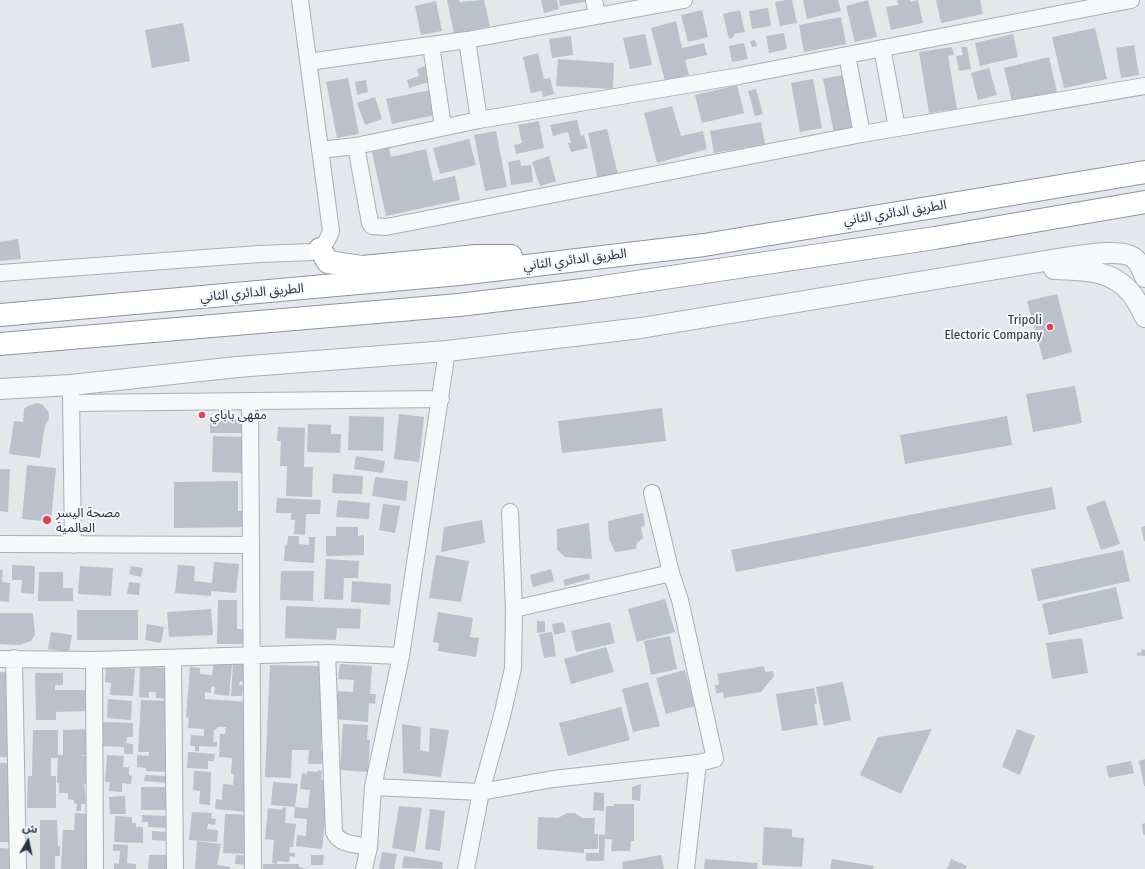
<!DOCTYPE html>
<html>
<head>
<meta charset="utf-8">
<style>
	body { margin:0 }
	#map { position:relative; width:1145px; height:869px; overflow:hidden; background:#e4e7ec; font-family:"Fira Sans Condensed","Noto Sans Arabic",sans-serif }
	canvas { display:block }
	.north { position:absolute; left:8px; top:821px; width:40px; height:40px; -webkit-text-stroke:3px #f4f6f9; paint-order:stroke; rotate:9deg; font-size:11px; font-weight:700; line-height:16px; text-align:center; color:#2b3445 }
	.north::after { content:''; display:block; margin:auto; width:14px; height:18px; background:#2b3445; clip-path:polygon(50% 0,100% 100%,50% 72%,0 100%) }
</style>
</head>
<body>
<div id="map">
<canvas width="1145" height="869"></canvas>
<div class="north">ش</div>
</div>
<script>
const ctx = document.querySelector('canvas').getContext('2d');
ctx.lineJoin = 'round';
function fill(path, color) { ctx.fillStyle = color; ctx.fill(path, 'evenodd'); }
function stroke(path, color, width, dash) { ctx.strokeStyle = color; ctx.lineWidth = width; ctx.lineCap = dash ? 'butt' : 'round'; ctx.setLineDash(dash || []); ctx.stroke(path); }
function label(font, color, halo, rows, align = 'center') {
  ctx.font = font + ' "Fira Sans Condensed","Noto Sans Arabic",sans-serif'; ctx.lineWidth = 4; ctx.setLineDash([]); ctx.textBaseline = 'middle'; ctx.strokeStyle = halo; ctx.fillStyle = color; for (const [text, x, y, turn = 0] of rows) {
    ctx.save(); ctx.translate(x, y); ctx.rotate((+turn || 0) * Math.PI / 180); ctx.textAlign = isNaN(turn) ? turn : align; if (halo) ctx.strokeText(text, 0, 0); ctx.fillText(text, 0, 0); ctx.restore();
  }
}
fill(new Path2D(`
	M447 0H459L460 2 484 0 490 26 454 34Z
	M541 0H557L559 9 544 13Z
	M559 0H591V1L560 6Z
	M786 0H792L797 23 780 26 775 2Z
	M803 0H838L841 11 807 19Z
	M868 0 877 37 855 42 846 6Z
	M897 0H910L911 2 918 0 923 23 891 30 886 7 899 5Z
	M936 0H980L983 14 941 23Z
	M436 1 442 31 421 35 415 6Z
	M768 8 771 26 752 29 749 11Z
	M702 10 708 37 688 42 681 15Z
	M740 10 745 32 734 34V37L729 39 723 14Z
	M841 17 846 44 804 52 799 25Z
	M676 21 682 48 704 43 707 55 685 60 689 75 665 81 651 28Z
	M183 23 190 61 152 68 145 30Z
	M1095 28 1107 79 1064 88 1052 37Z
	M784 33 787 49 769 53 766 36Z
	M645 34 652 65 630 69 623 38Z
	M1013 34 1018 57 980 66 975 43Z
	M571 36 573 55 552 58 549 39Z
	M755 40 757 46 752 47 750 41Z
	M744 43 748 59 732 62 729 46Z
	M1134 45 1139 75 1121 78 1116 48Z
	M952 47 954 55 948 56 957 109 929 113 919 52Z
	M961 47H967L971 69 959 71 956 56 963 55Z
	M538 53 544 79 550 78 554 94 543 97 542 91 531 93 523 57Z
	M1049 57 1057 92 1012 102 1004 68Z
	M558 59 614 63 613 89 556 86Z
	M427 66 432 81 409 88 407 80 419 76 417 69Z
	M989 68 997 95 978 100 971 73Z
	M847 74 858 128 834 133 823 79Z
	M348 78 359 134 337 138 326 82Z
	M813 79 822 128 800 132 791 83Z
	M366 80 368 92 357 95 355 82Z
	M737 85 744 113 702 123 695 95Z
	M756 89 763 114 755 116 748 91Z
	M430 90 435 115 392 124 386 99Z
	M375 97 382 119 365 125 357 103Z
	M672 106 681 136 703 131 707 149 657 163 644 113Z
	M577 120 581 136 584 135 588 148 571 152 568 143H571L568 132 553 136 550 125Z
	M539 121 544 148 516 154 514 145 522 143 518 125Z
	M761 122 765 144 714 153 710 131Z
	M607 129 618 175 598 180 588 133Z
	M496 131 507 187 485 191 474 135Z
	M469 139 476 165 440 174 433 148Z
	M389 148 391 157 426 149 433 181 455 176 460 200 386 216 372 152Z
	M549 156 556 181 540 186 532 162Z
	M520 160 521 166 531 165 533 182 511 185 508 162Z
	M18 239 21 259 0 261V242Z
	M1057 294 1072 352 1043 360 1027 301Z
	M1075 386 1082 423 1033 432 1026 394Z
	M38 403 43 405 49 413V419L45 425 40 458 9 454 14 421 23 422 24 409 28 406Z
	M662 408 666 441 562 453 558 421Z
	M399 414 424 417 419 462 394 459Z
	M349 416 384 417 383 451 348 450Z
	M1007 416 1012 445 905 464 900 435Z
	M210 418 244 419V433H210Z
	M308 424 331 425V434H341L340 453 307 452Z
	M278 427 305 428 304 467H313L312 497 286 496 287 466H280L281 441H277Z
	M213 436 243 437 242 473 212 472Z
	M356 456 385 461 383 473 354 469Z
	M27 465 56 468 51 522 22 519Z
	M0 469H10L8 512 0 511Z
	M333 474 363 476 362 494 332 493Z
	M375 477 408 481 406 501 372 496Z
	M238 481V511H245V527L174 528V482Z
	M1052 487 1056 509 736 572 731 550Z
	M277 498 321 500 320 514H306L305 535 294 534 295 520H291V513H276Z
	M338 500 370 503 369 519 336 517Z
	M1105 500 1120 544 1101 550 1086 507Z
	M383 504 400 506 395 533 379 530Z
	M643 513 645 525 641 528 643 538 637 543 636 549 615 552 609 539 608 521Z
	M482 520 485 543 441 552 444 527Z
	M589 523 592 559 565 557 557 549V529Z
	M1145 526V541H1144L1141 527Z
	M336 527H358V536L364 535V555L326 556V536H336Z
	M288 536H299V544L309 545V537H315L314 563 284 561 285 545 287 546Z
	M1123 550 1130 581 1038 601 1031 569Z
	M436 555 469 561 461 602 429 598Z
	M326 559 359 561 358 578H344L343 600 324 599Z
	M214 562 239 564 236 593 211 591V596L175 593 178 565 195 566 194 581 212 583Z
	M12 565 35 566 34 594 21 593 22 580H12Z
	M80 566 113 568 111 596 78 594Z
	M131 566 143 568 141 577 129 574Z
	M551 569 554 581 533 587 530 575Z
	M0 570H3L2 582 10 583 9 602 0 601Z
	M281 571H314L313 601 280 600Z
	M39 572H63V588H73V601H38Z
	M589 573 590 579 565 586 563 580Z
	M352 581 391 584 390 605 351 602Z
	M129 582 140 583 139 595 127 594Z
	M1116 587 1123 619 1049 635 1042 604Z
	M665 599 675 632 637 642 628 609Z
	M218 600H237V629H243V644H217Z
	M286 606 361 609 360 629 337 628 336 640 285 638Z
	M211 609 213 635 169 637 167 612Z
	M77 610H138V640H77Z
	M438 612 473 618 470 637 479 638 476 657 438 651 439 643 433 642Z
	M0 613H33L35 635 31 641 19 645 0 644Z
	M537 621H545V632L537 633Z
	M563 622 566 632 554 635 552 624Z
	M610 622 615 643 576 652 571 631Z
	M147 624 164 627 161 643 145 640Z
	M51 632 72 635 69 652 48 649Z
	M552 632 556 656 544 658 539 634Z
	M670 636 677 669 651 675 644 641Z
	M1082 638 1088 673 1052 679 1046 643Z
	M606 647 614 672 571 684 564 659Z
	M1142 649 1145 650V656L1137 655V652L1141 653Z
	M214 662 232 665 229 696 214 694 215 687 211 686V693L205 692V699L249 702 247 812 215 809 216 799 222 800 223 784 233 785 234 774H231L232 758 219 757 220 734H225L226 727H217L216 730H214L213 742H217V747L199 746V751H195V746H190L191 735 204 736V729L188 728 189 718 186 717 190 667 200 668V674L212 675Z
	M233 663 244 664 243 682 240 681 239 685H243L242 696H231Z
	M340 664 372 666 370 694H376L375 704 369 703 368 722 335 719 338 691 353 692 354 680 338 679Z
	M270 665 323 666 321 751H323L322 764H308L309 750H292L291 778 265 777Z
	M140 666 167 668 169 699 156 698V692H149V698L139 697Z
	M764 666 765 672 773 671 774 676 761 692 724 698 723 692 716 694 715 685H719L717 674Z
	M106 667 135 669 133 696 110 695 111 683 105 682Z
	M685 670 695 706 666 714 656 678Z
	M0 672 13 673 14 757H0Z
	M35 673H63V685H55V690H85L86 711 56 712V720H36Z
	M648 682 660 726 633 732 622 689Z
	M843 682 851 720 824 726 816 687Z
	M814 688 817 704H814L818 725 782 731 776 694Z
	M108 699 132 701 131 720 107 718Z
	M141 700 169 701 165 772 146 771V768L137 767V755L149 756V752H138Z
	M621 707 630 740 568 756 559 723Z
	M103 722 133 723V737H127L126 743 133 744V754H124V747L102 746Z
	M343 724 368 725 367 740H370L368 772 340 770Z
	M402 724 421 727 420 750 429 752 430 728 449 730 441 777 403 773Z
	M93 729V755H78L90 756 89 784H84L86 804H81V811H76L77 804 74 803V800L68 799V793H59V783H57L58 755H63V730Z
	M932 729 901 794 860 775 878 737Z
	M1017 729 1035 736 1020 775 1002 767Z
	M33 730H58V758H51V776H56V808H27L28 776H32Z
	M188 752 215 754 214 761H208V769L187 768Z
	M107 755 124 756 123 767H129V775L132 776 131 784 122 783V792L109 791 110 782H105Z
	M1145 759V786H1144L1139 761Z
	M1131 761 1134 773 1109 778 1106 766Z
	M0 763H15L16 842H0Z
	M318 770 322 771 321 780 329 781 322 849 296 846 297 835 306 836 307 819 294 818 295 807 308 808 310 790 300 789 302 773 307 774V771L318 772Z
	M194 771 211 772 210 805 199 804 200 791 193 790Z
	M145 775 168 776V783L144 781Z
	M273 782 298 784 295 807 271 805Z
	M641 784 640 801 632 800V787Z
	M141 787H170V810H141Z
	M594 792 604 793V811L593 810Z
	M125 796 126 814H110L109 797Z
	M614 804H634V841H631L630 851H611L612 839H605L606 806H614Z
	M399 806 422 808 415 852 392 848Z
	M283 807 286 808 285 823 296 824 293 847H290L289 853H295V857L290 856 289 862 277 861V864L272 863 274 840 265 839 268 808 282 810Z
	M430 809 445 811 440 851 425 849Z
	M192 812 212 813 211 818 216 819 215 825 208 824 207 829 218 830 217 842 189 840Z
	M75 813 90 814 92 869H61L63 830H74Z
	M567 813H575L582 818H595L594 834H598V849H584V853L537 849 538 817 558 818Z
	M225 814 251 815 250 854 223 853Z
	M142 815 167 816 166 828 148 827V822H142Z
	M115 816 132 817V823H136V827H143V843L114 842Z
	M40 820H57L58 846H60V856H55V869H40Z
	M1145 823V835H1143L1142 824Z
	M764 827 792 829V837L804 838 802 867 762 865Z
	M152 831 168 832 167 841 152 840Z
	M599 834 605 835 604 861H586V853H599Z
	M197 841 221 844 217 865 230 867V869H195Z
	M113 844 128 845 127 863 136 864V869H114V863L119 864 120 851H113Z
	M0 848 15 849 14 869H0Z
	M382 852 397 854 394 869H379Z
	M149 855H171V869H148Z
	M236 855 249 856V865L235 864Z
	M311 855H324L323 865H311Z
	M661 855 664 869H623L622 862Z
	M404 856 443 862 442 869 402 868Z
	M705 859 758 863 757 869H704Z
	M832 859 874 866 873 869H830Z
	M951 859 967 866 965 869H947Z
	M263 864H299V867L306 869H263Z`), '#bbc0ca');
const minor = new Path2D(`
	M594 0 597 16
	M467 40 479 120
	M431 45 443 127
	M882 48 897 128
	M847 55 862 134
	M308 62 467 40 684 0
	M356 146 370 223 372 226 386 227 862 134 1145 86
	M320 150 356 146 479 120 739 76 1131 0
	M0 273 259 254 312 252C323 248 327 242 331 231L300 0
	M71 394 73 545
	M250 401 253 869
	M71 403 441 399
	M652 493 671 573 680 600 715 759 698 763
	M0 544 251 545
	M514 609 671 573
	M327 653 334 832C339 845 356 844 369 847
	M14 658 18 869
	M173 658 175 869
	M0 659 94 660 327 653 401 656
	M94 660 95 869
	M373 787 481 792 553 779 698 763 686 869
	M364 869 369 847 373 787 401 656 447 351
	M466 869 481 792 502 716 513 668 514 609 510 512`);
const tertiary = new Path2D(`
	M1054 269C1083 270 1111 269 1131 293 1137 300 1141 309 1145 317
	M0 389 71 385 237 367 447 351 641 328 1057 259C1074 257 1121 247 1134 258 1140 263 1143 271 1145 277`);
const motorway = new Path2D(`
	M320 249 328 262 362 267 477 256H511
	M0 315 459 274 704 245 1145 172
	M0 344 459 305 583 290 935 238 1145 202`);
stroke(minor, '#a9aeb7', 18);
stroke(tertiary, '#a9aeb7', 22);
stroke(motorway, '#8b94a3', 24);
stroke(minor, '#f7f8fa', 16);
stroke(tertiary, '#f7f8fa', 20);
stroke(motorway, '#fff', 22);
for (const [x, y, r, color] of [
	[1050,327,4,"#d1495b"],
	[202,415,4,"#d1495b"],
	[47,520,5,"#d1495b"]
]) { const dot = new Path2D(); dot.arc(x, y, r, 0, 2 * Math.PI); ctx.fillStyle = color; ctx.fill(dot); stroke(dot, '#f4f6f9', 1.5); }
label('13px', '#2b3445', '#f4f6f9', [
	["الطريق الدائري الثاني",895,213,-9],
	["الطريق الدائري الثاني",575,260,-7],
	["الطريق الدائري الثاني",252,293,-5]
]);
label('13px', '#2b3445', '#f4f6f9', [
	["Tripoli",1042,320,"right"],
	["Electoric Company",1042,335,"right"],
	["مقهى باباي",210,415],
	["مصحة اليسر",56,513],
	["العالمية",56,528]
], 'left');
</script>
</body>
</html>
